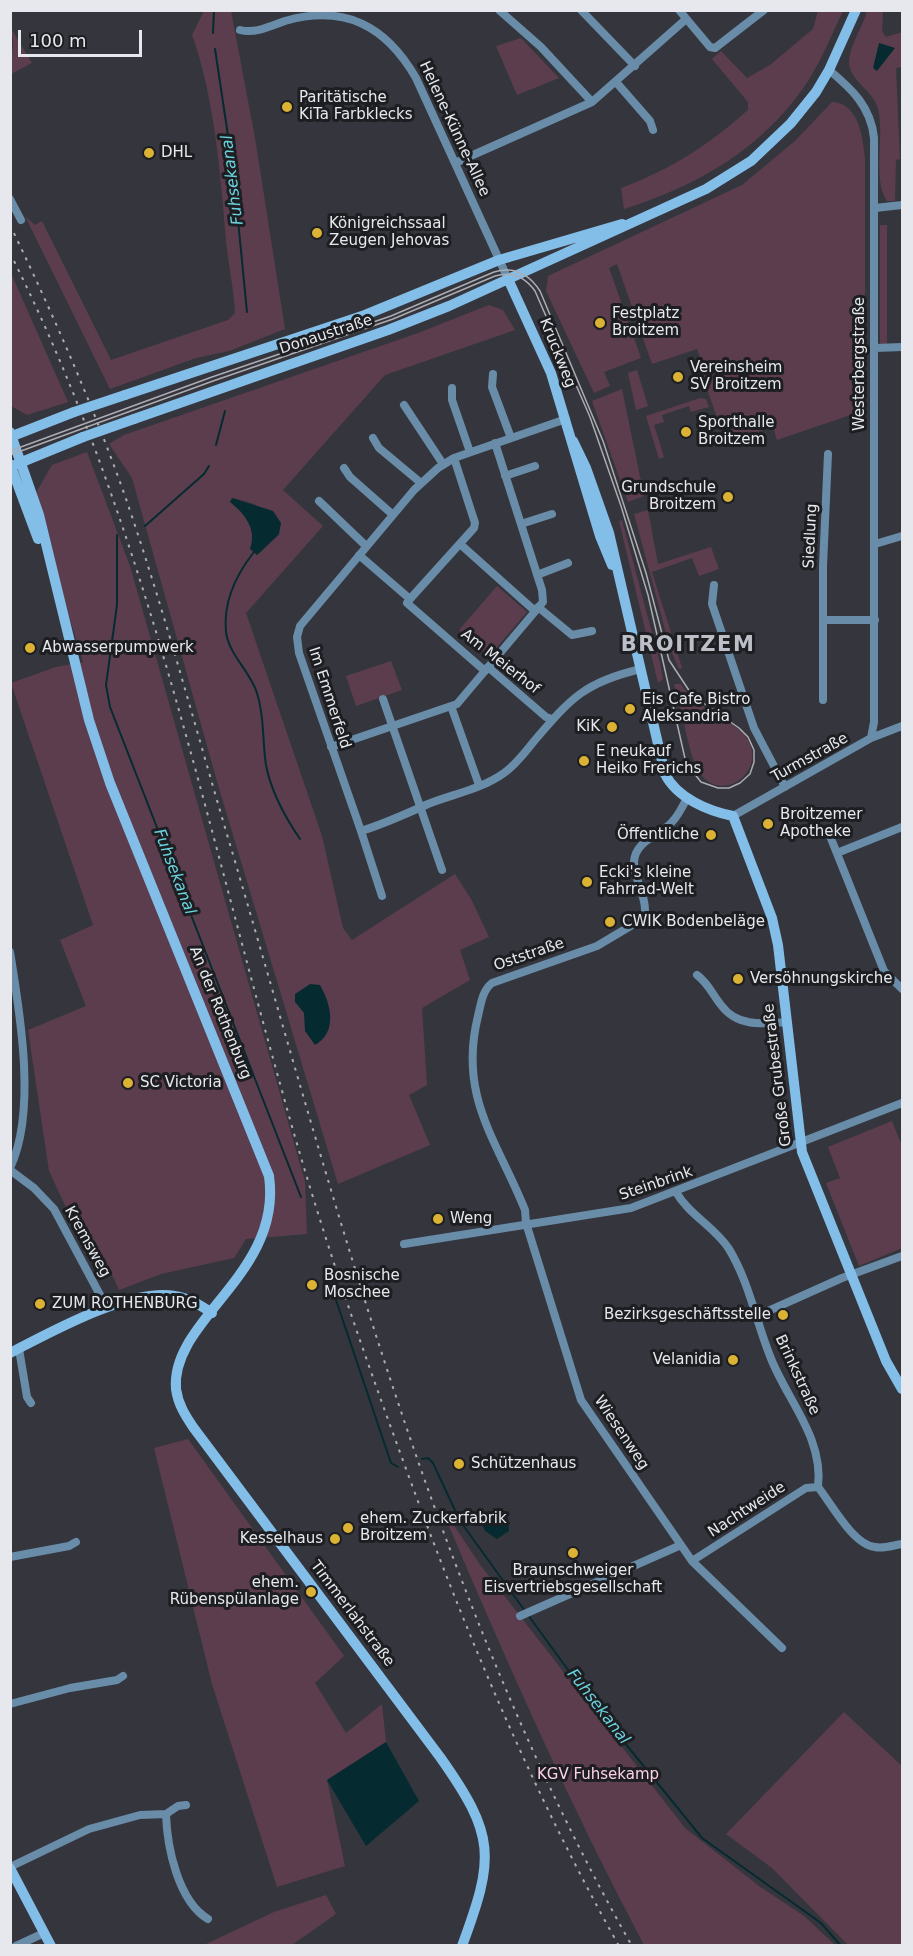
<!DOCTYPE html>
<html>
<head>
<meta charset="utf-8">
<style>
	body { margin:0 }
	#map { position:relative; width:913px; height:1956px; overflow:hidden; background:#35363d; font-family:"DejaVu Sans",sans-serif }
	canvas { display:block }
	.frame { position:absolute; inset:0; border:12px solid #e7e8ed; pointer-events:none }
	.scale { position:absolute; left:18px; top:30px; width:124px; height:27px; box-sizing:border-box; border:3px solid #e7e8ed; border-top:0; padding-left:8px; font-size:18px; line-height:21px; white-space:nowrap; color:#e7e8ed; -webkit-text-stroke:4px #1d1e21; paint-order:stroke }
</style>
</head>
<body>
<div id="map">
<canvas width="913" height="1956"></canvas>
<div class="frame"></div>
<div class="scale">100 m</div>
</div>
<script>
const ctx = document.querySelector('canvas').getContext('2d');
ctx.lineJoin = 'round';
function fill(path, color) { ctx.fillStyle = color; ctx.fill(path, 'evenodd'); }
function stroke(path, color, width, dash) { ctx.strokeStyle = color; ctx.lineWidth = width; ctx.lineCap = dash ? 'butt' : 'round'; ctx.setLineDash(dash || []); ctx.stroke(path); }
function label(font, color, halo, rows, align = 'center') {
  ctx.font = font + ' "DejaVu Sans",sans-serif'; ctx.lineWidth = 6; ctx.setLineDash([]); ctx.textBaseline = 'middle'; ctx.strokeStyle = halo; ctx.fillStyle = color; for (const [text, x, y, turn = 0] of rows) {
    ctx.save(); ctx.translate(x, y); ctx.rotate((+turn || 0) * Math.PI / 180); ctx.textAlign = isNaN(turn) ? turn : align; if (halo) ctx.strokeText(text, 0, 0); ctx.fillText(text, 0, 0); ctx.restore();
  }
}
fill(new Path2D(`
	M204 11H231L255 138 285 329 229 351 196 358 110 389 25 216 35 225 42 221 111 360 228 320 235 313C234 288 228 264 226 240 221 177 214 94 192 35Z
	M818 11H843C832 34 822 59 808 81 765 147 698 186 624 209L621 188C672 169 707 146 748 110V102L712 59 721 51 747 78 770 65 813 29Z
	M867 11H883L882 31 886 37 902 32V67L896 68 900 159 896 160 895 201H887C872 180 885 136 878 109 874 91 850 81 849 63 849 46 863 27 867 11Z
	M10 27 32 63 11 74 13 39Z
	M521 38 559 78 517 95 496 46Z
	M832 102C859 103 863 138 865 159V410L777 440 773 427 726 442 700 370 704 368 697 349 652 364 617 264 609 268 641 358 604 372 610 386 594 393 546 291 548 276 742 185 795 141Z
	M880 225H887V348H880Z
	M10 271 68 402 27 415 11 406Z
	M489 305 503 310 515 330 385 375 283 490 323 526 246 613 322 836 343 928 352 940 455 874 471 899 489 937 460 950 470 980 422 1008 427 1085 409 1095 430 1145 338 1184 218 785 132 478 109 444 124 435 418 333ZM233 498 255 504 279 535 257 555 251 526Z
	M637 370 648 406 636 410 628 373Z
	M622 389 644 496 628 502 592 401Z
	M700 398 706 399 709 407 691 412 689 406 662 415 664 422 654 425 664 457 659 459 646 416Z
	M87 452 130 566 305 1182 307 1234 246 1239 234 1258 161 1274 119 1290 104 1257 90 1259 49 1171 28 1030 86 1006 60 940 93 925 11 683 56 667 83 662 33 498 52 465Z
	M648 510 658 564 711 547 719 569 699 576 692 558 652 572 682 668 679 669 670 648 634 514Z
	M622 520 660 663 663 679 658 683 619 521Z
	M497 586 527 612 492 653H485L459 630Z
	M391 661 402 690 356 706 346 676Z
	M674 684H681C695 710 739 719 750 744 762 774 724 801 702 776 688 760 683 708 674 684Z
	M892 1121 902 1146V1248L859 1266 826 1183 840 1178 828 1147Z
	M188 1439 344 1656 315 1683 346 1733 382 1704 386 1742 327 1780 345 1866 277 1887 212 1684 154 1448Z
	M453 1524 481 1566 685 1828 759 1886 804 1916 835 1945H644C572 1809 509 1668 449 1526Z
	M844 1712 902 1766V1945H848L772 1868 726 1834Z
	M326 1895 336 1914 292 1945H204L274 1912Z`), '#5c3d4e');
fill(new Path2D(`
	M879 43 895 48 877 71 873 68Z
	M232 498 273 511 281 523 279 534 257 555 250 549C257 529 245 514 230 502Z
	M310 984 320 985C331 1004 338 1032 315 1045L305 1031 304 1013 295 1002V994Z
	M500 1512 508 1518 509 1531 497 1539 485 1531 482 1524 494 1513Z
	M386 1742 419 1801 366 1846 327 1780Z`), '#052a2f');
stroke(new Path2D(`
	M213 33 214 10
	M215 49 233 169 247 312
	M216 445 225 411
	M145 526 204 474 209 466
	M117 535V605L106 685 110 707 301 1197
	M254 552C235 576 223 602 226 632 229 655 250 671 257 693 265 718 262 740 266 765 271 792 285 817 300 839
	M336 1300 391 1463 398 1467
	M422 1459 428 1458 433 1463 460 1521 525 1611
	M528 1615 590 1700 702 1838 821 1923 841 1946`), '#052a2f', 2);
stroke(new Path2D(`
	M499 10 541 47 592 102
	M581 10 635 66
	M679 10 710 47 715 48 764 10
	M240 30C255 34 271 26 285 21 345 4 386 26 416 78L508 279
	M829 70C852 89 871 107 874 138V722L871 738
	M616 82 650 121 653 130
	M455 163 592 102 685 20
	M10 199 21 220
	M875 208 902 205
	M875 348 902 347
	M493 374 492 387 511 438
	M452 388V400L470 452
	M404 405 443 464
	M566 419 454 458 438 468 414 490 300 626 297 637 299 653 361 831C384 824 406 814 428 804 453 794 482 789 504 773 516 765 526 751 535 740 571 698 585 682 641 669
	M373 438 379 448 421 483
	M344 468 350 477 392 514
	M505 476 535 466
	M319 501 365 545
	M521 524 552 514
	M460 544 535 611
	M875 544 902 536
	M359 555 410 599 407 603 485 671 488 667 546 717 552 719
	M537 575 568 563
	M714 585 712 604 754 728 785 787
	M410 599 474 528 475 523 454 458
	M538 607 572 635 592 631
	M823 620H875
	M383 699 442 870
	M823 700V566L828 454
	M451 706 479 785
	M331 747 457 704 543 602 542 590 495 443
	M733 816 871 738 902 726
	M361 831 382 896
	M830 836 884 971 902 989
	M837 853 902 827
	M10 952C20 1013 37 1112 10 1168
	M697 975C709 984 712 994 721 1005 737 1027 762 1024 787 1022
	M10 1170 34 1188 54 1209 107 1308
	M676 1192C689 1215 715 1227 729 1249 749 1282 756 1321 770 1356 786 1399 824 1437 818 1487
	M404 1244 631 1208 902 1103
	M757 1316 842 1278 902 1256
	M19 1349 27 1397 31 1403
	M818 1487C831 1503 853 1545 875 1547 884 1549 894 1545 902 1544
	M681 1545 692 1561 782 1648
	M10 1557 69 1546 76 1542
	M692 1561 806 1488 818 1487
	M520 1616 681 1545 581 1400 526 1223 525 1210C497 1140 458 1097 478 1016 481 1004 482 991 492 983L597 946 644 918C649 900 634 881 634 862 635 840 660 836 672 822 678 816 683 806 687 798
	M10 1704 70 1688 117 1680 123 1676
	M166 1814C167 1847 178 1901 208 1919
	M10 1867 89 1829 140 1815 166 1814 178 1806 186 1805
	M16 1946 44 1933`), '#698da9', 8);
stroke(new Path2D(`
	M508 279 551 373 600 536 612 565
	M125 395 365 315 499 260 622 224
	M134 419 388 330 449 306 706 189 751 161 791 123 816 92 829 70 856 10
	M10 432 39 515 89 720 110 783 269 1176C283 1274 170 1320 176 1389 178 1404 185 1415 193 1427L440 1757C496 1836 495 1857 462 1946
	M10 437 74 412
	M573 441 586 468 609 533 665 774C677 798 708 811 733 816L772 918 778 945 802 1152 886 1361 902 1389
	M10 464 38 539
	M17 464 83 437
	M10 1353C51 1332 129 1288 175 1296 189 1298 200 1305 212 1313
	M10 1868 51 1946`), '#83bee9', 10);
stroke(new Path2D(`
	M10 451 212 377 391 316 494 272C514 266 529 274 540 291L603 441 646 573 669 660 692 695 739 728 748 737 754 750V762L750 774 740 783 729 788H718L701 782 686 763 648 595 621 506 590 417 535 291C525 277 512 271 495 276L393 319 213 381 10 455`), '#acadb2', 1.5);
stroke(new Path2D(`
	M10 225C53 314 92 403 125 496 166 615 198 738 234 858 343 1229 440 1607 632 1946
	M10 253C142 515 202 807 281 1087 316 1216 359 1341 405 1466 465 1631 533 1793 619 1946`), '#acadb2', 2, [3, 6]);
stroke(new Path2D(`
	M74 412 125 395
	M83 437 134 419`), '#83bee9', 10);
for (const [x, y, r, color] of [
	[287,107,6,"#dbb233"],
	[149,153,6,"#dbb233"],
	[317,233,6,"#dbb233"],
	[600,323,6,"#dbb233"],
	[678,377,6,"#dbb233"],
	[686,432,6,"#dbb233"],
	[728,497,6,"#dbb233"],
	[30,648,6,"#dbb233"],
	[630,709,6,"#dbb233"],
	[612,727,6,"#dbb233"],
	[584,761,6,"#dbb233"],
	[768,824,6,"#dbb233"],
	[711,835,6,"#dbb233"],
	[587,882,6,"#dbb233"],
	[610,922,6,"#dbb233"],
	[738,979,6,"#dbb233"],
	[128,1083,6,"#dbb233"],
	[438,1219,6,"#dbb233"],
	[312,1285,6,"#dbb233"],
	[40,1304,6,"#dbb233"],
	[783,1315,6,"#dbb233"],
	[733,1360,6,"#dbb233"],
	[459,1464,6,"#dbb233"],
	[348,1528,6,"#dbb233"],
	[335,1539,6,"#dbb233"],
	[573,1553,6,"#dbb233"],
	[311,1592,6,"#dbb233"]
]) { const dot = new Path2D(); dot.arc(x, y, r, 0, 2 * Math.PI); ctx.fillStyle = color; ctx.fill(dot); stroke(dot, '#1d1e21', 2); }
label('15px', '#e7e8ed', '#1d1e21', [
	["Paritätische",299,98],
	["KiTa Farbklecks",299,115],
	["DHL",161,153],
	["Königreichssaal",329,224],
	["Zeugen Jehovas",329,241],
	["Festplatz",612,314],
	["Broitzem",612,331],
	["Vereinsheim",690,368],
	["SV Broitzem",690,385],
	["Sporthalle",698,423],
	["Broitzem",698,440],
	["Grundschule",716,488,"right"],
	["Broitzem",716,505,"right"],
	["Abwasserpumpwerk",42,648],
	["Eis Cafe Bistro",642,700],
	["Aleksandria",642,717],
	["KiK",600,727,"right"],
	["E neukauf",596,752],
	["Heiko Frerichs",596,769],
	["Broitzemer",780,815],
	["Apotheke",780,832],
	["Öffentliche",699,835,"right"],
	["Ecki's kleine",599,873],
	["Fahrrad-Welt",599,890],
	["CWIK Bodenbeläge",622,922],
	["Versöhnungskirche",750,979],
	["SC Victoria",140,1083],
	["Weng",450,1219],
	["Bosnische",324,1276],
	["Moschee",324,1293],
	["ZUM ROTHENBURG",52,1304],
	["Bezirksgeschäftsstelle",771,1315,"right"],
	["Velanidia",721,1360,"right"],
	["Schützenhaus",471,1464],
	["ehem. Zuckerfabrik",360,1519],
	["Broitzem",360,1536],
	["Kesselhaus",323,1539,"right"],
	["Braunschweiger",573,1571,"center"],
	["Eisvertriebsgesellschaft",573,1588,"center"],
	["ehem.",299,1583,"right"],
	["Rübenspülanlage",299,1600,"right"]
], 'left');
label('15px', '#e7e8ed', '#1d1e21', [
	["Helene-Künne-Allee",454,129,65],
	["Donaustraße",326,335,-18],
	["Kruckweg",557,353,68],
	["Westerbergstraße",860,364,-90],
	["Siedlung",811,536,-87],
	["Am Meierhof",500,662,38],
	["Im Emmerfeld",329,698,72],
	["Turmstraße",810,758,-29],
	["Oststraße",529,955,-19],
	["An der Rothenburg",220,1013,68],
	["Große Grubestraße",778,1075,-97],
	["Steinbrink",656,1184,-19],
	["Kremsweg",87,1242,61],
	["Brinkstraße",797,1375,65],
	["Wiesenweg",621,1433,56],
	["Nachtweide",747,1510,-33],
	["Timmerlahstraße",352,1614,53]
]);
label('15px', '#fdd0e8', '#1d1e21', [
	["KGV Fuhsekamp",598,1775]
]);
label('italic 16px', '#6bd3e0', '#1d1e21', [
	["Fuhsekanal",233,180,-97],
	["Fuhsekanal",174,872,69],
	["Fuhsekanal",598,1707,52]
]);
ctx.letterSpacing = '1.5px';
label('bold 21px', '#bdbfc8', '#1d1e21', [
	["BROITZEM",688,646]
]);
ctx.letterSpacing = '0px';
</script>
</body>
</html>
